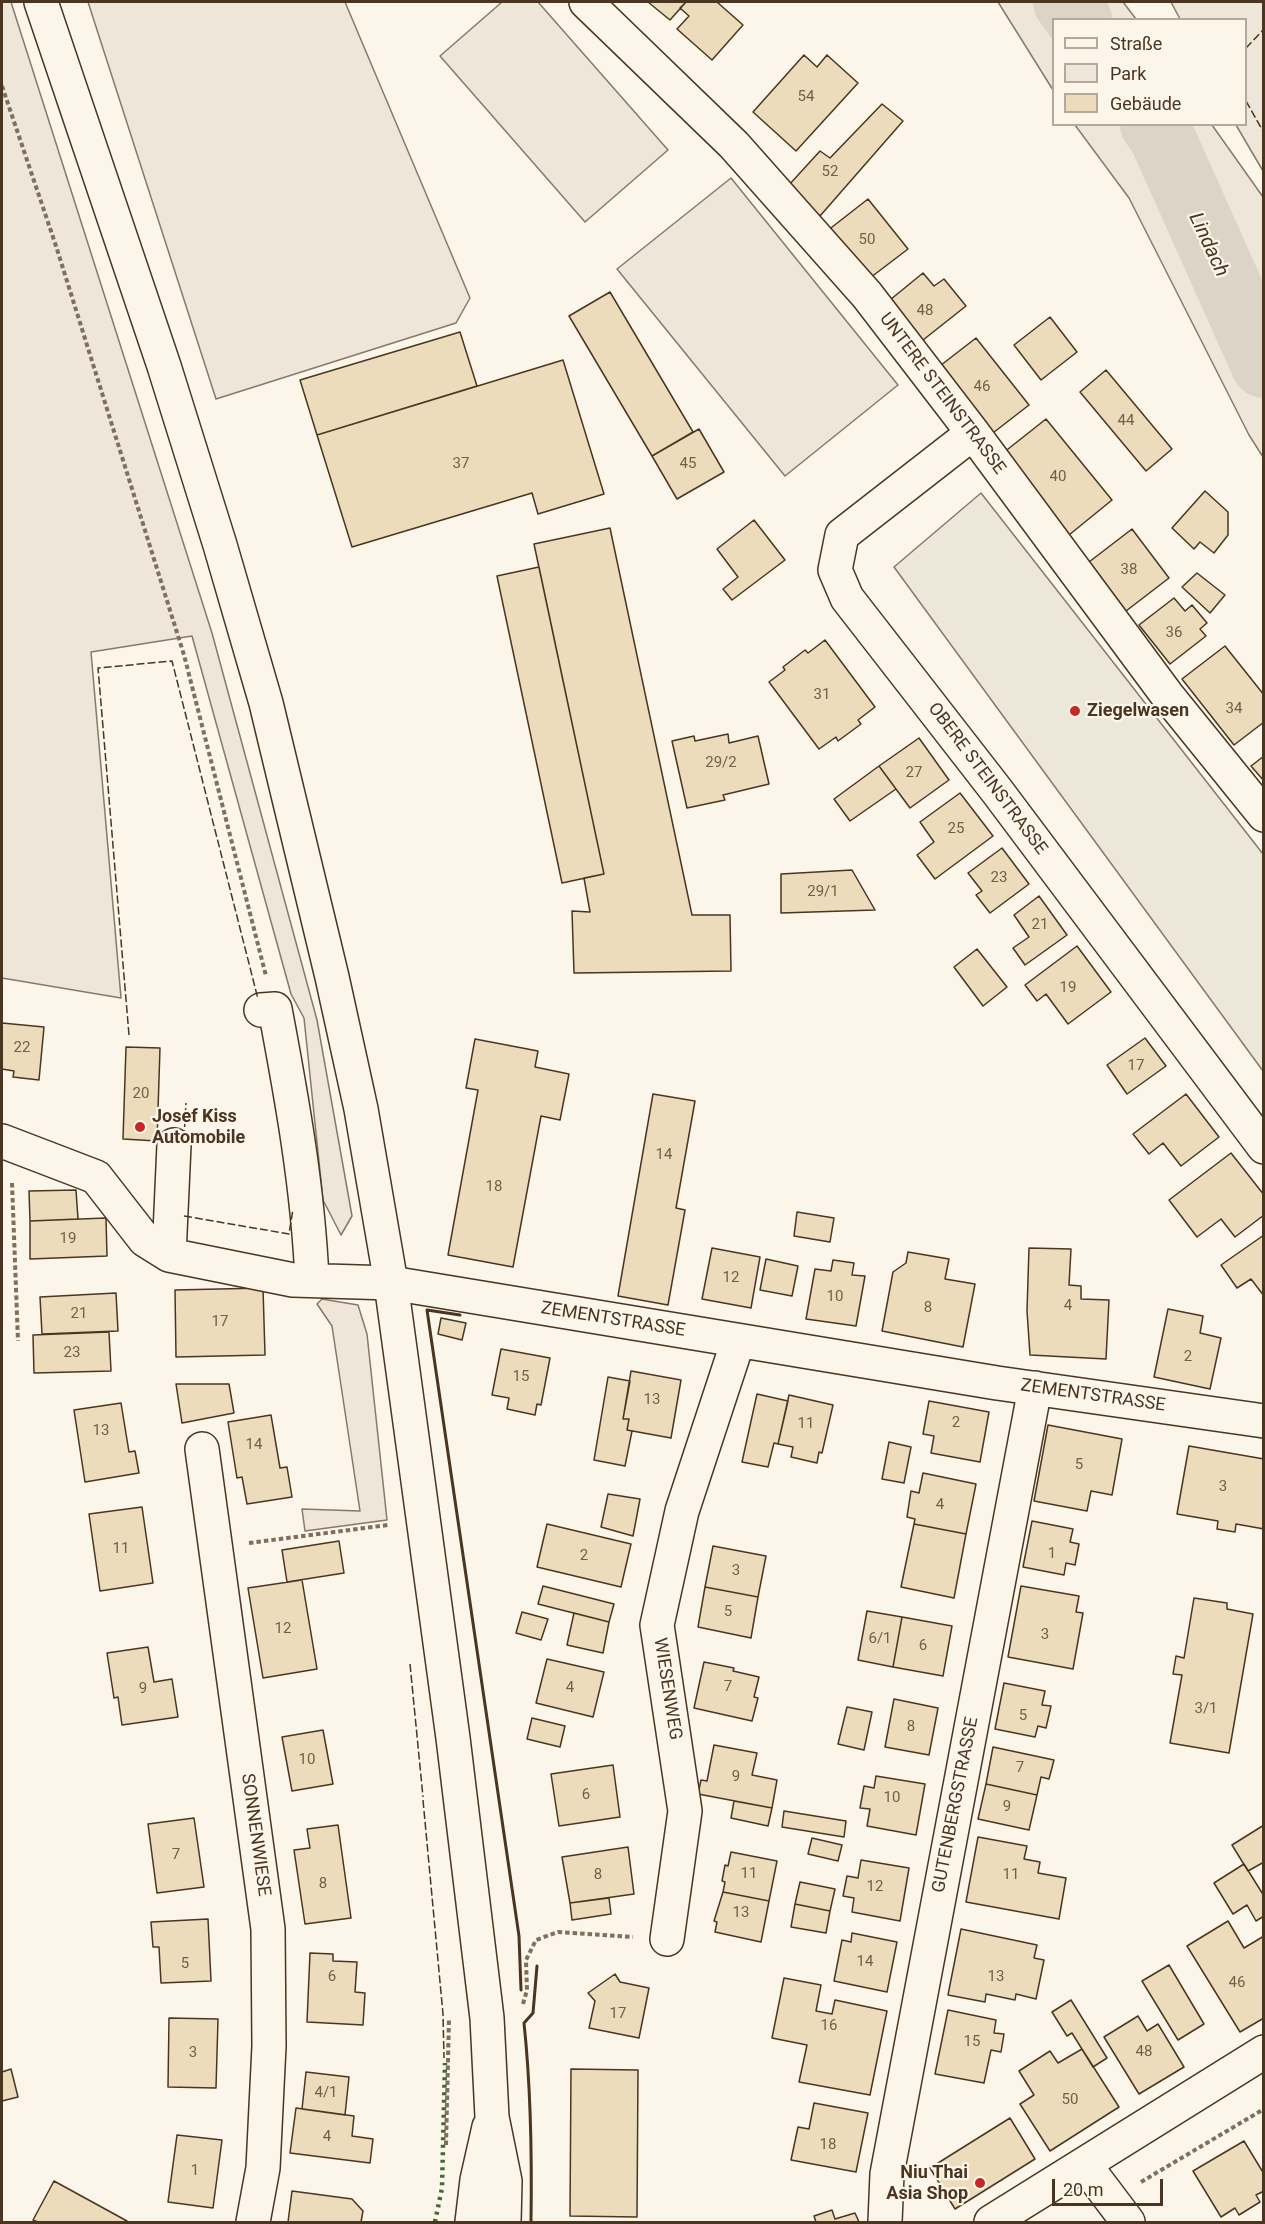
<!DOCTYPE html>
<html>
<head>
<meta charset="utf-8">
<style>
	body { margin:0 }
	#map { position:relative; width:1265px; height:2224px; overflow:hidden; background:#fbf6e9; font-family:Roboto,sans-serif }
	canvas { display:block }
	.frame { position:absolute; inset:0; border:3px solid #4a3520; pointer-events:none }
	.legend { position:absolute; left:1052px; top:18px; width:195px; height:108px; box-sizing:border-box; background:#fbf6e9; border:2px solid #b4a999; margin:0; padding:8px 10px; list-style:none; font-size:18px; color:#4a3520 }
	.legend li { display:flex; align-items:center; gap:12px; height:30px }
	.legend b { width:30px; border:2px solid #b4a999 }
	.scale { position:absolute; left:1052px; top:2179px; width:111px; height:27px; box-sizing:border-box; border:3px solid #4a3520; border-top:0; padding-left:8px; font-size:18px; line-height:21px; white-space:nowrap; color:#4a3520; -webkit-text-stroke:4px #fbf6e9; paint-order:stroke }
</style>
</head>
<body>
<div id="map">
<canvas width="1265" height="2224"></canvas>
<div class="frame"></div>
<ul class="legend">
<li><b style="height:8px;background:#fbf6e9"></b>Straße</li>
<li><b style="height:16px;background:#ede6d9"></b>Park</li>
<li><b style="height:16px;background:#ecdcbc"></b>Gebäude</li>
</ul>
<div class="scale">20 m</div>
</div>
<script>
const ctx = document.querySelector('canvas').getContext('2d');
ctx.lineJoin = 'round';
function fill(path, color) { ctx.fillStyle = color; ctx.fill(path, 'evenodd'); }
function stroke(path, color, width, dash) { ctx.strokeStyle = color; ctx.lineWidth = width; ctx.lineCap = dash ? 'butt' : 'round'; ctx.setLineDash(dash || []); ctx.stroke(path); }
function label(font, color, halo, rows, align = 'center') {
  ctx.font = font + ' Roboto,sans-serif'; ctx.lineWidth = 4.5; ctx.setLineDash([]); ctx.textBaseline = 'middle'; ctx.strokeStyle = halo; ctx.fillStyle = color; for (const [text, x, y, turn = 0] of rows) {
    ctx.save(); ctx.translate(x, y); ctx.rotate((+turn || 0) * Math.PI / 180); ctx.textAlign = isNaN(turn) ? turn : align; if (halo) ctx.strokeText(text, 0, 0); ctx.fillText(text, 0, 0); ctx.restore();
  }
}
const green = new Path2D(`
	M2 2H11L212 633 317 1020 352 1216 341 1235 323 1200 304 1018 291 994 192 636 91 652 121 998 2 978Z
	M88 2H345L470 298 456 323 216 399Z
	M502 2H538L668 150 585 222 440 56Z
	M998 2H1123L1136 19 1054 20 1053 90Z
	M1171 2H1263V171L1236 125 1246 124V20L1180 19Z
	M1075 125H1212L1263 197V457L1249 435 1129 198Z
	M731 178 898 385 785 476 617 269Z
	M322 1299 358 1305 367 1334 387 1520 305 1531 302 1509 360 1511 332 1326 317 1304Z`);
fill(green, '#ede6d9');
stroke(green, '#887966', 1.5);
const parking = new Path2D(`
	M981 493 1263 854V1071L894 567Z`);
fill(parking, '#ede7d9');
stroke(parking, '#887966', 1.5);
stroke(new Path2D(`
	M1066 2 1079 20
	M1153 124 1162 137 1264 365`), '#dcd4c6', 66);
const building = new Path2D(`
	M648 2H686L670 20Z
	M686 2H717L743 25 712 60 677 29 689 16 680 8Z
	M804 55 817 67 827 55 858 83 796 151 753 112Z
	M882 104 903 121 820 216 788 186 820 151 830 158Z
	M868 199 908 249 866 281 827 231Z
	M923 273 934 286 944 279 966 306 918 344 885 304Z
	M610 292 693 432 652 456 569 316Z
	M1050 317 1077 352 1041 380 1014 345Z
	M460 332 477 386 317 435 300 380Z
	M976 338 1029 405 989 436 936 369Z
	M563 360 604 494 538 514 532 493 352 547 317 435Z
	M1106 370 1172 449 1146 471 1080 392Z
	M1046 419 1112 500 1069 535 1003 453Z
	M699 429 724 472 677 499 652 456Z
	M1205 491 1228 512V535L1214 553 1200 542 1194 549 1172 528Z
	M754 520 785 560 732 600 723 589 738 577 717 549Z
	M610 528 692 915H730L731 971 574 973 572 911 590 912 584 878 604 874 534 544Z
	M1132 529 1169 578 1126 611 1089 562Z
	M539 567 604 874 562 883 497 576Z
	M1197 573 1225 595 1210 613 1182 587Z
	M1174 598 1185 611 1192 605 1207 623 1200 629 1206 636 1170 664 1139 625Z
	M825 640 875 707 858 720 861 724 838 741 836 737 819 749 769 682 785 670 783 667 805 650 808 653Z
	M1225 646 1264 695V722L1234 745 1182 679Z
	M728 734 729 743 758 736 769 784 723 795 725 800 687 808 672 741 694 736 695 741Z
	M919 738 949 780 910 808 879 766Z
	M1264 756V781L1251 766Z
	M879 766 896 789 850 821 834 799Z
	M960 793 993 836 935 879 917 855 934 842 920 822Z
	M1002 848 1029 884 990 913 976 895 982 891 968 873Z
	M852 870 875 910 781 913V874Z
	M1039 896 1067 935 1025 965 1013 948 1029 937 1014 915Z
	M1077 946 1111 992 1068 1024 1046 994 1037 1001 1025 985Z
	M977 949 1007 987 983 1006 954 967Z
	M2 1023 44 1027 39 1080 13 1077 14 1071 2 1069Z
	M1145 1038 1166 1066 1127 1094 1107 1065Z
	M475 1039 538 1051 535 1067 569 1074 560 1120 541 1116 513 1267 448 1255 478 1090 466 1088Z
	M126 1047 160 1048 157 1141 123 1139Z
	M653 1094 695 1101 676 1208 685 1210 668 1305 618 1296Z
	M1186 1094 1219 1137 1181 1166 1163 1143 1149 1154 1133 1134Z
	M1231 1153 1264 1195V1215L1235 1237 1221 1219 1197 1237 1169 1200Z
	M76 1190 78 1219 30 1221 29 1191Z
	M797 1212 834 1218 830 1242 794 1236Z
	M106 1218 107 1256 30 1259V1221Z
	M1264 1235V1296L1251 1279 1237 1288 1221 1265Z
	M712 1248 760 1257 751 1308 702 1299Z
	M1029 1248 1071 1249 1069 1285 1081 1286V1299L1109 1300 1106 1359 1030 1355 1027 1311Z
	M908 1252 949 1259 945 1279 975 1284 963 1347 882 1331 893 1272 906 1263Z
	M766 1259 798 1266 792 1296 760 1290Z
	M833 1260 854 1263 852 1275 865 1276 856 1326 806 1319 815 1269 831 1271Z
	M263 1288 265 1355 176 1357 175 1290Z
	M116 1293 118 1331 42 1334 40 1297Z
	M1168 1309 1203 1316 1200 1333 1221 1338 1210 1389 1154 1377Z
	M441 1318 466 1323 462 1340 438 1334Z
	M109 1332 111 1371 34 1373 33 1335Z
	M501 1349 550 1358 541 1405 537 1404 535 1415 507 1409 509 1398 492 1395Z
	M631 1371 681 1380 671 1438 627 1430 629 1419H623Z
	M608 1377 630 1381 623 1419H629L627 1430 632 1431 625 1466 594 1460Z
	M176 1384H229L234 1413 182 1423Z
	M757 1394 788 1401 778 1444 774 1443 768 1467 742 1462Z
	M789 1395 833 1405 822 1453 819 1452 817 1463 791 1457 793 1447 778 1444Z
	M929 1401 989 1412 980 1462 931 1453 934 1436 923 1434Z
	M121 1403 129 1452 135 1451 139 1473 85 1482 74 1410Z
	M271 1415 280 1468 287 1467 292 1497 247 1504 242 1477 237 1478 228 1422Z
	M1048 1425 1122 1439 1112 1495 1091 1491 1087 1511 1034 1501Z
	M889 1442 911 1447 904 1483 882 1479Z
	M1189 1446 1264 1459V1529L1236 1524 1235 1532 1217 1529 1218 1521 1177 1514Z
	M923 1473 976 1484 966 1534 914 1524 915 1519 907 1517 911 1491 919 1493Z
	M608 1494 640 1499 633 1536 601 1527Z
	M142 1507 153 1583 100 1591 89 1514Z
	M1032 1521 1073 1529 1070 1542 1079 1544 1075 1565 1066 1563 1064 1575 1023 1567Z
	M547 1524 631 1544 621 1587 537 1567Z
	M914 1524 966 1534 954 1598 901 1587Z
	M339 1541 344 1573 287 1582 282 1550Z
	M713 1546 766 1556 758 1597 705 1587Z
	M302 1580 317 1669 263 1678 248 1588Z
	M543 1586 614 1604 609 1622 538 1604Z
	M1021 1586 1079 1596 1076 1612 1083 1613 1073 1669 1008 1657Z
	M705 1587 758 1597 751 1638 698 1627Z
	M1194 1598 1227 1603V1609L1253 1614 1229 1753 1170 1743 1182 1675 1173 1674 1176 1656 1184 1658Z
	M867 1611 902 1617 893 1667 858 1660Z
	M522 1612 548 1619 541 1640 516 1633Z
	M574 1613 609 1622 603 1653 567 1645Z
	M902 1617 952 1626 943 1676 893 1667Z
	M148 1647 154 1682 172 1679 178 1717 122 1725 118 1697 114 1698 107 1653Z
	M547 1659 604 1672 593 1717 536 1703Z
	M704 1662 734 1668 733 1671 759 1677 754 1697 758 1698 752 1721 694 1708Z
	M1004 1683 1045 1691 1042 1705 1051 1706 1046 1728 1038 1726 1035 1737 995 1729Z
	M894 1699 938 1708 929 1755 885 1747Z
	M847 1707 872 1712 864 1750 838 1744Z
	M532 1718 565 1726 560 1747 527 1739Z
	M323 1730 333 1784 292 1791 282 1737Z
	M714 1745 757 1753 752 1775 777 1780 772 1808 698 1794 701 1780 707 1781Z
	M993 1747 1054 1760 1049 1779 1041 1777 1037 1795 986 1784Z
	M613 1765 620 1817 559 1826 551 1774Z
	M876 1776 925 1784 916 1835 867 1826 870 1809 860 1808 864 1786 874 1788Z
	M986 1784 1037 1795 1029 1830 978 1819Z
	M734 1801 772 1808 768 1826 731 1818Z
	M784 1811 846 1821 844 1837 782 1827Z
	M194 1818 204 1887 157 1893 148 1824Z
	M338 1825 351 1918 305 1924 294 1850 310 1848 307 1829Z
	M1264 1825V1862L1248 1871 1232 1845Z
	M978 1837 1027 1846 1024 1859 1040 1862 1038 1873 1066 1878 1059 1919 966 1902Z
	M812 1838 842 1845 838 1861 808 1854Z
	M628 1847 634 1894 570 1903 562 1857Z
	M731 1852 777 1861 769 1901 723 1892 725 1882 722 1881 725 1865 728 1866Z
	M861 1860 909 1868 900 1921 852 1912 854 1898 843 1896 847 1876 858 1878Z
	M1244 1864 1264 1896V1916L1256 1921 1247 1905 1233 1914 1214 1883Z
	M800 1882 835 1889 830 1911 795 1904Z
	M723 1892 769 1901 761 1942 715 1932 717 1922 714 1921Z
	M609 1898 611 1914 572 1920 570 1903Z
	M795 1904 830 1911 826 1933 791 1927Z
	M208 1919 211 1981 161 1983 159 1947H153L151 1922Z
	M1228 1921 1244 1948 1264 1936V2018L1240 2032 1187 1946Z
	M961 1929 1037 1945 1034 1958 1044 1960 1036 1999 1016 1994 1015 2000 986 1994 985 2002 948 1995Z
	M852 1933 897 1942 887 1992 834 1981 842 1940 851 1942Z
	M310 1953 333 1954V1961L357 1962 355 1992 365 1993 363 2025 307 2022Z
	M1169 1965 1204 2024 1178 2040 1142 1981Z
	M615 1974 620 1982 649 1988 639 2038 589 2028 595 2001 588 1993Z
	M784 1978 821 1985 816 2011 832 2014 835 2000 887 2011 870 2095 799 2082 807 2045 772 2038Z
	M1071 2000 1107 2058 1093 2067 1072 2033 1067 2036 1052 2012Z
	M948 2010 996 2020 994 2033 1004 2034 1001 2052 991 2050 984 2083 935 2074Z
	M1138 2016 1147 2031 1158 2024 1184 2067 1139 2094 1104 2037Z
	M169 2018 218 2019 216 2088 168 2087Z
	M1082 2049 1119 2107 1050 2151 1020 2104 1034 2095 1019 2071 1050 2051 1058 2063Z
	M11 2069 18 2097 2 2101V2072Z
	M571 2069 638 2070 637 2217 570 2216Z
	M306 2072 349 2077 345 2115 302 2109Z
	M814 2103 868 2113 856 2172 791 2160 798 2127 809 2129Z
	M296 2108 354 2116 352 2136 373 2139 370 2163 290 2153Z
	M1010 2118 1035 2159 955 2209 930 2168Z
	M177 2135 222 2140 213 2208 168 2202Z
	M1244 2141 1264 2174V2191L1256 2195 1260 2202 1239 2215 1235 2208 1221 2217 1193 2171Z
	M54 2181 127 2221V2222H38L33 2220Z
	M292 2191 352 2199 363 2211 361 2222H288Z
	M832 2210 835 2219 855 2213 859 2222H816L814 2216Z`);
fill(building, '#ecdcbc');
stroke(building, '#4a3520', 1.5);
const minor = new Path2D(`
	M586 2 734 145 867 295 973 433 1167 695 1264 815
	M973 433 842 535 835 570 847 598 997 791 1264 1147
	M261 1010 275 1009C292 1099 308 1188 312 1280
	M2 1141 96 1177 145 1240 169 1255 293 1280 391 1283 997 1383 1264 1421
	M169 1255 174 1145
	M202 1449 268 1929 269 2046 263 2168 253 2222
	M667 1939 685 1811 657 1625 682 1511 738 1341
	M1085 2165 1128 2222
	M885 2222 887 2174 1035 1388
	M991 2222 1264 2052`);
const major = new Path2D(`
	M41 2 164 366 220 545 266 703 332 977 361 1109 391 1283 453 1738 487 2018 492 2117 505 2181 504 2222
	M472 2222 477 2180 489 2127`);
stroke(minor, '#4a3520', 36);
stroke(major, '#4a3520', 36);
stroke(new Path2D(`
	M2 86 56 246 184 655 266 976
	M12 1183 18 1341
	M249 1543 388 1525
	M523 2004 527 1990 526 1960 536 1940 558 1932 633 1937
	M446 2145 449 2018
	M1141 2182 1264 2109`), '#7f6f5c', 4, [4.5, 3]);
stroke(minor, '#fbf6e9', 33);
stroke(major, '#fbf6e9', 33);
stroke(new Path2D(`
	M435 2222 442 2188 445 2063`), '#436837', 4.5, [3, 4.5]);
stroke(new Path2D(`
	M1246 48 1264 29
	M1246 101 1264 133
	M129 1035 98 668 172 661 258 999
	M184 1138 186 1103
	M184 1216 289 1234 293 1209
	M410 1664 423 1797
	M423 1800 443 2014 444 2058`), '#4a3520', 1.5, [8, 3]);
stroke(new Path2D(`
	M460 1315 427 1310 519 1936 521 1990
	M531 2222C532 2156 531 2089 524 2023L533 2013 537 1966`), '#4a3520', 3);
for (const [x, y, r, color] of [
	[1075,711,6,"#c62828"],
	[140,1127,6,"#c62828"],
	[980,2183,6,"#c62828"]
]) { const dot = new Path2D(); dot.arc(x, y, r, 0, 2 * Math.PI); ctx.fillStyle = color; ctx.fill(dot); stroke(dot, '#fbf6e9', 2); }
label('15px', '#725f47', null, [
	["54",806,97],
	["52",830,172],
	["50",867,240],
	["48",925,311],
	["46",982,387],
	["44",1126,421],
	["37",461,464],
	["45",688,464],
	["40",1058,477],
	["38",1129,570],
	["36",1174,633],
	["31",822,695],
	["34",1234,709],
	["29/2",721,763],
	["27",914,773],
	["25",956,829],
	["23",999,878],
	["29/1",823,892],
	["21",1040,925],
	["19",1068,988],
	["22",22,1048],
	["17",1136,1066],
	["20",141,1094],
	["14",664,1155],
	["18",494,1187],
	["19",68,1239],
	["12",731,1278],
	["10",835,1297],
	["4",1068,1306],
	["8",928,1308],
	["21",79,1314],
	["17",220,1322],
	["23",72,1353],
	["2",1188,1357],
	["15",521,1377],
	["13",652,1400],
	["2",956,1423],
	["11",806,1424],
	["13",101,1431],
	["14",254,1445],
	["5",1079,1465],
	["3",1223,1487],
	["4",940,1505],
	["11",121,1549],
	["1",1052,1554],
	["2",584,1556],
	["3",736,1571],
	["5",728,1612],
	["12",283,1629],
	["3",1045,1635],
	["6/1",880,1639],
	["6",923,1646],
	["7",728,1687],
	["4",570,1688],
	["9",143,1689],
	["3/1",1206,1709],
	["5",1023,1716],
	["8",911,1727],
	["10",307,1760],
	["7",1020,1768],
	["9",736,1777],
	["6",586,1795],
	["10",892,1798],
	["9",1007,1807],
	["7",176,1855],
	["11",749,1874],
	["8",598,1875],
	["11",1011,1875],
	["8",323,1884],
	["12",875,1887],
	["13",741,1913],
	["14",865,1962],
	["5",185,1964],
	["6",332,1977],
	["13",996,1977],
	["46",1237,1983],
	["17",618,2014],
	["16",829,2026],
	["15",972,2042],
	["48",1144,2052],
	["3",193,2053],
	["4/1",326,2093],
	["50",1070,2100],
	["4",327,2137],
	["18",828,2145],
	["1",195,2171]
]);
label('18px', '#4a3520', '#fbf6e9', [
	["UNTERE STEINSTRASSE",942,394,53],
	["OBERE STEINSTRASSE",987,779,53],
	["ZEMENTSTRASSE",613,1320,9],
	["ZEMENTSTRASSE",1093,1396,8],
	["WIESENWEG",667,1689,81],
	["GUTENBERGSTRASSE",956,1805,-79],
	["SONNENWIESE",255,1835,82]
]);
label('bold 18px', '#4a3520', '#fbf6e9', [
	["Ziegelwasen",1087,711],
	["Josef Kiss",152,1117],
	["Automobile",152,1138],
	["Niu Thai",968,2173,"right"],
	["Asia Shop",968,2194,"right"]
], 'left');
label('italic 20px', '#4a3520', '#fbf6e9', [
	["Lindach",1208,245,65]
]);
</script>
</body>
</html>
